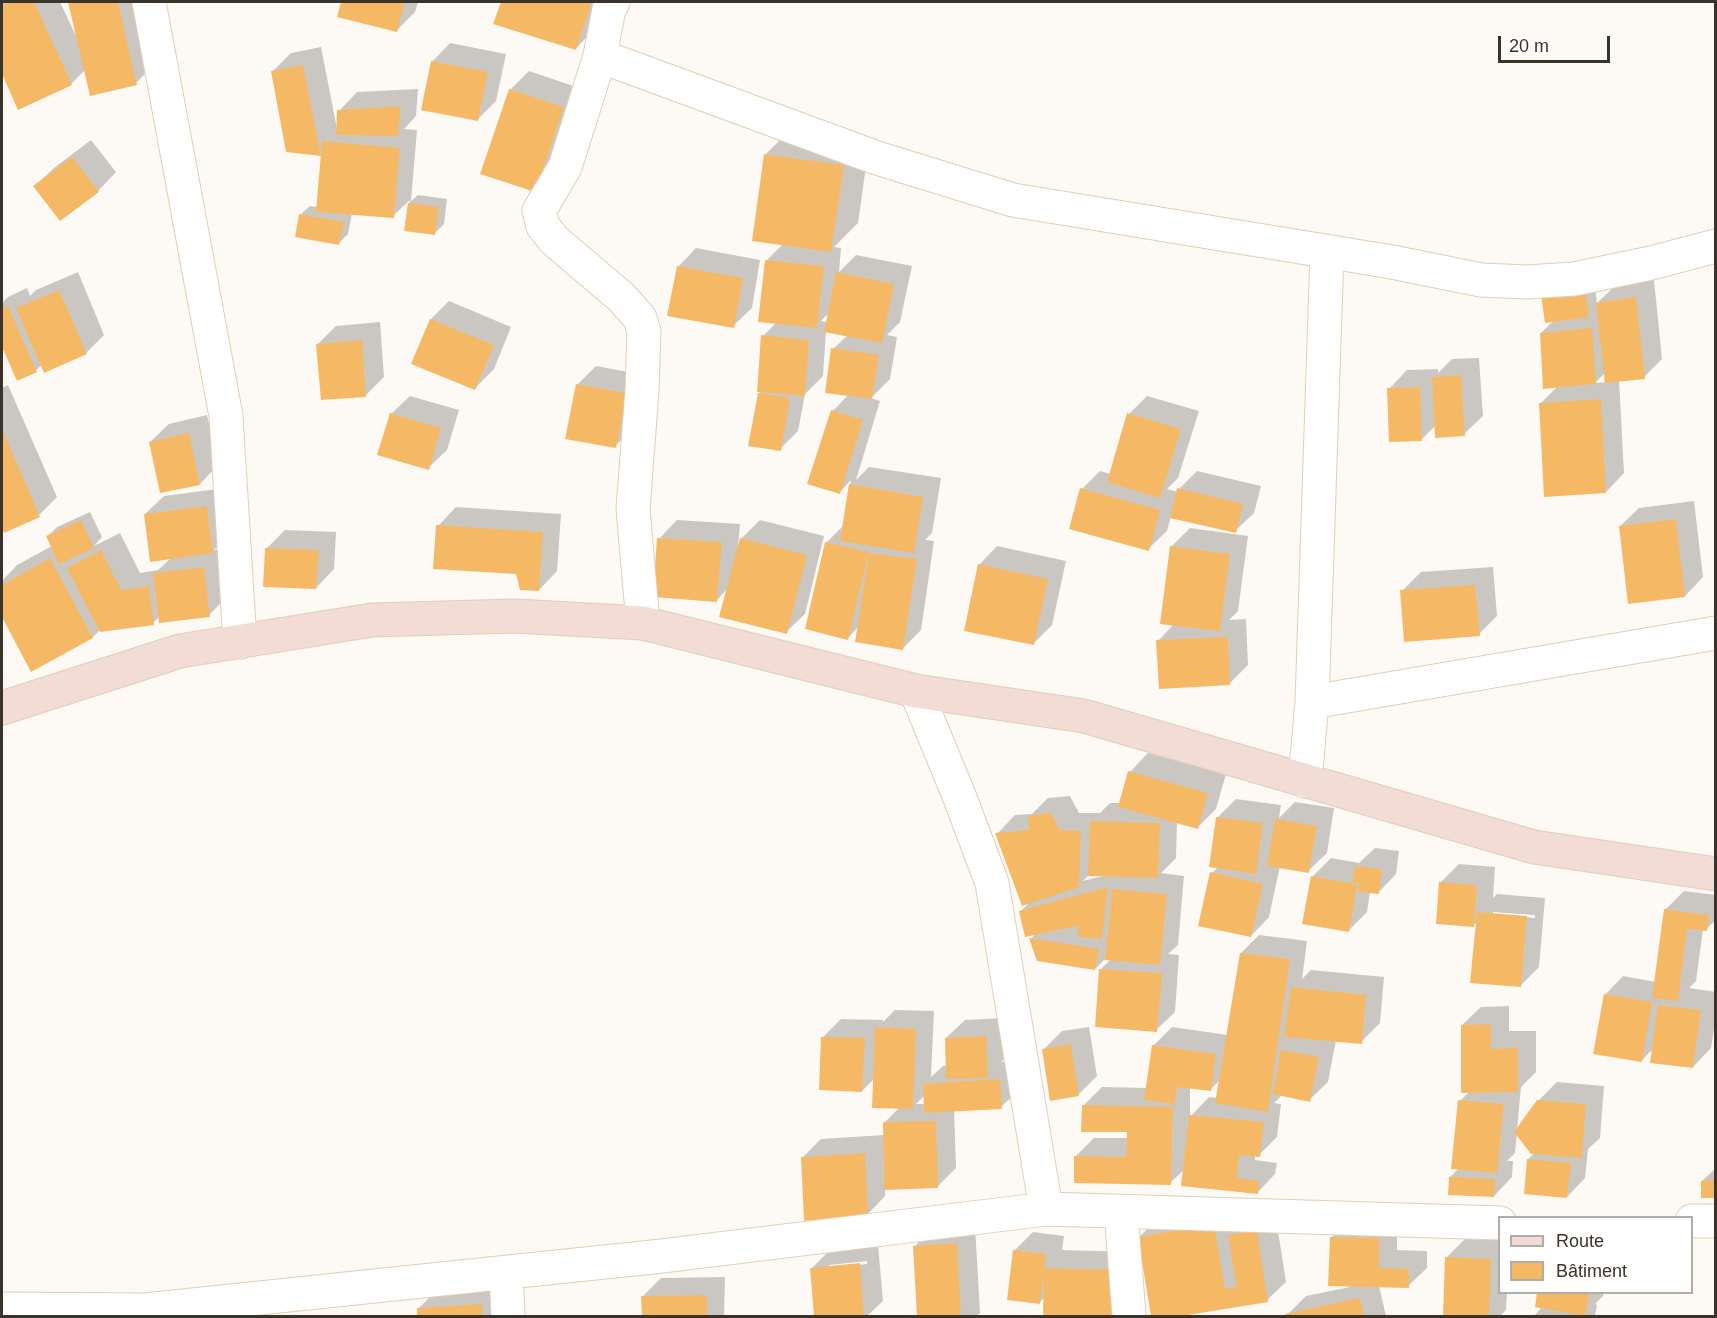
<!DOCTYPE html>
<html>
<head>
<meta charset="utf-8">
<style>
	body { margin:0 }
	#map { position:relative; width:1717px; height:1318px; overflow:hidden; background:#fdf9f4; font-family:Arial,sans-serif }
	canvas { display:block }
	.frame { position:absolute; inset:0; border:3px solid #3a3329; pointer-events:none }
	.legend { position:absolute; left:1498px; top:1216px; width:195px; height:78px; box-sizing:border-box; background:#fff; border:2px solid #b0ada9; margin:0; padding:8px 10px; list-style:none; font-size:18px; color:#3a3329 }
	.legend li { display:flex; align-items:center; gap:12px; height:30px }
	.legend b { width:30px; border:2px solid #b0ada9 }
	.scale { position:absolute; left:1498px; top:36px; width:112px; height:27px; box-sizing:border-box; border:3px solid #3a3329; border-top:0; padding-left:8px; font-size:18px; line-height:21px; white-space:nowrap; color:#3a3329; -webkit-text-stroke:4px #fff; paint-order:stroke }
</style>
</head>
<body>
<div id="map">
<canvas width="1717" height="1318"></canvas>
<div class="frame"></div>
<ul class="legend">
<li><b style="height:8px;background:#f2dcd5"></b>Route</li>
<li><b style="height:16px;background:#f5b966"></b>Bâtiment</li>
</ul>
<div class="scale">20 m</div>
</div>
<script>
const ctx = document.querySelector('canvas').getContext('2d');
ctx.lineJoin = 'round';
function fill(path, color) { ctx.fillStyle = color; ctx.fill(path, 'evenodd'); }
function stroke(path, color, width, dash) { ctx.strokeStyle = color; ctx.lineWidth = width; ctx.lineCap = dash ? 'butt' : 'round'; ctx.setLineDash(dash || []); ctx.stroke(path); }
fill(new Path2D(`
	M2 2H60L75 34 77 33 69 2H151L163 56 136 83 85 70 71 84 19 108 2 71Z
	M343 2H418L415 12 397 30 339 15Z
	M502 2H604L594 30 576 48 495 23Z
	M450 43 506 54 496 101 477 120 432 62Z
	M321 47 337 129 339 111 357 92 418 89 416 116 404 129 417 130 411 201 418 195 447 199 444 224 435 233 406 230 410 200 393 216 352 213 348 234 339 243 301 214 310 206 318 207 323 151 320 154 273 71 291 53Z
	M529 71 582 89 553 172 535 190 510 90Z
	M793 127 870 138 858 223 834 247 841 248 839 272 856 255 912 266 900 322 887 335 897 337 890 379 871 398 880 401 856 480 869 467 941 478 932 533 925 540 934 541 921 630 903 648 859 626 848 638 826 543 844 525 851 480 839 493 833 411 849 394 833 349 848 335 826 330 823 376 805 394 798 431 780 449 759 393 762 391 763 336 777 322 766 261 783 244 766 154ZM829 313 827 322 821 321Z
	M91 140 116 172 98 191 35 186 54 168Z
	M696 248 760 260 752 308 733 326 678 267Z
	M78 272 104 335 86 353 42 365 36 370 18 379 2 343V303L8 297 27 288 30 296 36 290Z
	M1654 280 1662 359 1644 377 1619 380 1624 473 1606 492 1541 403 1558 386 1541 333 1594 281 1597 303 1616 285ZM1605 373 1606 382 1595 383Z
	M449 301 511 327 494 369 475 388 431 319Z
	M380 322 384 377 366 395 318 344 336 326Z
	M1479 358 1483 416 1464 434 1436 425 1421 440 1389 389 1407 370 1438 369V373L1452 359Z
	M596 366 644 375 634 428 615 446 577 385Z
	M8 385 57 497 39 515 5 531 2 524V388Z
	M410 396 459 410 447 450 428 468 391 414Z
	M1147 396 1199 411 1178 478 1167 489 1178 492 1179 489 1197 471 1261 486 1254 513 1235 531 1171 516 1167 531 1148 549 1082 489 1100 471 1111 474 1129 414Z
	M207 415 218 465 200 484 150 442 169 424Z
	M225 488 231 533 214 550 222 549 227 597 209 615 160 616 153 623 100 630 93 637 32 670 2 614V581L17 565 52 546 48 536 57 527 90 512 102 537 94 546 120 533 140 573 158 570 171 558 145 514 164 496Z
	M1694 501 1703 577 1685 596 1620 526 1639 508Z
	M456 507 561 514 557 571 539 590 517 573 438 526Z
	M677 520 740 524 738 546 741 539 760 520 824 536 805 614 786 632 728 588 717 600 659 539Z
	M1190 528 1248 536 1238 611 1229 620 1246 619 1248 665 1229 684 1158 641 1174 624 1171 547Z
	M285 530 336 532 334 569 316 588 266 549Z
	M997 546 1066 561 1052 625 1033 644 979 565Z
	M1493 567 1497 616 1479 634 1402 591 1421 572Z
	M1148 753 1226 774 1216 809 1198 827 1177 822 1176 858 1161 873 1184 876 1178 945 1168 954 1179 955 1175 1012 1156 1030 1101 969 1111 959H1105L1095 969 1031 939 1036 933 1021 911 1030 902 997 834 1015 815 1032 814 1048 798 1070 796 1079 813H1100L1110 803H1121L1130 772ZM1090 874 1103 876 1083 881Z
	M1236 799 1281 805 1279 818 1295 802 1334 808 1327 853 1308 871 1280 866 1269 917 1251 936 1212 873 1218 867 1217 818Z
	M1375 848 1399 851 1396 874 1378 893 1370 892 1367 912 1349 930 1312 877 1331 858 1359 863Z
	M1459 864 1495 867 1493 898 1497 894 1545 898 1539 967 1520 986 1477 922 1474 925 1440 883ZM1493 912 1535 915V918L1493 915Z
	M1684 891 1716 895V920L1706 929H1703L1696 981 1689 988 1716 992V1016L1711 1048 1693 1067 1653 1049 1642 1060 1605 995 1623 976 1656 982 1665 910Z
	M1259 935 1307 941 1302 979 1311 970 1384 977 1380 1023 1361 1042 1336 1040 1328 1082 1309 1100 1282 1095 1274 1103 1281 1104 1277 1137 1259 1155H1255V1160L1277 1163 1275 1174 1257 1193 1185 1169 1170 1183 1076 1156 1094 1138H1128V1131L1083 1106 1102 1087 1147 1088 1154 1045 1172 1027 1228 1035 1241 953ZM1220 1080 1217 1098 1209 1097 1190 1117V1087L1210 1090Z
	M1509 1006V1031H1536V1072L1521 1087 1517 1130 1538 1101 1557 1082 1604 1086 1600 1138 1588 1149 1585 1178 1567 1197 1528 1159 1535 1153 1517 1133 1515 1153 1507 1161H1513L1512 1177 1494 1196 1450 1177 1459 1168 1460 1101 1469 1092 1462 1025 1481 1007Z
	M895 1010 934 1011 931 1077 943 1066H947L946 1038 965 1020 1004 1018 1006 1058 1001 1062 1018 1061 1020 1089 1001 1107 954 1110 956 1168 937 1187 885 1188V1196L867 1215 802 1158 821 1139 884 1135V1123L900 1107 875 1078 862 1091 823 1037 841 1019 883 1020V1022ZM925 1095V1104H916Z
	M1089 1027 1097 1076 1078 1095 1043 1050 1062 1031Z
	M1716 1168V1196L1702 1181Z
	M1275 1212 1286 1282 1267 1300 1174 1316H1152L1139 1237 1158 1219Z
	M1350 1219 1397 1220V1250L1427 1251V1268L1408 1286H1379L1386 1316H1287V1315L1306 1296 1350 1287 1331 1238Z
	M975 1226 980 1313 976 1316H918L914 1247 933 1228Z
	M1033 1232 1064 1236 1062 1250 1132 1252 1130 1316H1044L1045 1297 1040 1302 1014 1251Z
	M1465 1239 1500 1240V1292H1507L1506 1310 1500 1316H1445L1447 1257Z
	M878 1245 883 1301 867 1316H816L811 1269 830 1250ZM867 1261V1264L829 1268V1265Z
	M725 1277 724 1316H643V1296L661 1278Z
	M499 1286 501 1316H419L418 1309 437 1290Z
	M1539 1292H1604L1603 1296 1595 1304 1597 1305 1595 1316H1534L1542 1307Z`), '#0003');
fill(new Path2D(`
	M11 2H34L72 85 18 110 2 74V6Z
	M68 2H118L137 85 90 96Z
	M341 2H405L397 32 337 17Z
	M501 2H582L591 4 576 50 493 24Z
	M431 61 488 72 478 121 421 110Z
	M303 65 321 156 286 152 271 71Z
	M509 89 564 107 535 192 480 174Z
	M401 106 398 136 336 135 337 110Z
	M322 141 400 148 394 218 316 212Z
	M764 154 844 165 831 252 752 241Z
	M72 157 99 192 60 221 33 186Z
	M408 203 439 207 435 235 404 231Z
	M299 214 344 222 339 245 295 237Z
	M765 260 824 266 817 328 758 322Z
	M677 266 743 278 734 328 667 316Z
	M836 272 894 284 882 343 824 332Z
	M1585 289 1589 317 1545 323 1541 295Z
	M59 290 87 354 44 373 16 308Z
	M1636 297 1645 379 1605 383 1596 303Z
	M8 306 37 372 17 381 2 347V309Z
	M430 319 494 345 475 390 411 364Z
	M1592 328 1596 384 1543 389 1540 333Z
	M761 335 809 340 805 396 757 392Z
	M362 340 366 397 321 400 316 344Z
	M831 348 879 355 872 399 825 393Z
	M1461 375 1465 436 1435 438 1432 377Z
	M576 384 627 393 616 448 565 439Z
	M1420 387 1422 441 1389 442 1387 388Z
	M758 393 790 398 781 451 748 446Z
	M1601 399 1606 493 1544 497 1539 403Z
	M831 410 863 420 840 494 807 484Z
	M390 413 441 428 429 470 377 455Z
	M1127 413 1181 429 1160 498 1107 482Z
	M2 429 40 517 4 533 2 527Z
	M189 433 200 485 160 493 149 442Z
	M849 484 923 497 914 553 840 541Z
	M1080 488 1160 510 1149 551 1069 529Z
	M1177 488 1243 504 1236 533 1170 518Z
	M207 506 213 553 150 562 144 514Z
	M1676 519 1685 597 1628 604 1619 526Z
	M81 520 94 548 59 564 46 536Z
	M436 525 543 532 539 591 520 590 516 574 433 569Z
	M657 538 722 542 717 602 653 597Z
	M740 538 807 555 787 634 719 617Z
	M825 542 869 552 848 640 805 629Z
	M1170 546 1230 554 1220 631 1160 624Z
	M265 548 319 550 316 589 263 587Z
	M101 550 121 590 149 586 154 625 100 632 67 568Z
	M869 553 917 559 903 650 855 642Z
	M50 558 93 638 31 672 2 617V585Z
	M978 564 1048 579 1034 645 964 631Z
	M204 567 210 617 159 623 153 573Z
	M1475 585 1480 636 1404 642 1400 590Z
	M1228 637 1230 685 1159 689 1156 640Z
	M1128 771 1208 793 1198 829 1118 807Z
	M1051 813 1060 830 1081 831 1079 887 1022 906 995 833 1029 830 1028 816Z
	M1216 817 1263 823 1256 874 1209 867Z
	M1275 819 1317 826 1309 873 1267 866Z
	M1090 821 1160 823 1158 878 1088 876Z
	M1355 866 1382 869 1379 894 1358 892 1359 883 1352 882Z
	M1210 872 1263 884 1251 937 1198 926Z
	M1311 876 1357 884 1349 932 1302 924Z
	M1439 882 1477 885 1474 927 1436 924Z
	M1108 887 1102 939 1079 937 1077 926 1025 937 1019 911Z
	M1112 889 1167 894 1160 965 1105 960Z
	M1664 909 1709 915 1707 931 1687 929 1678 1001 1652 998Z
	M1477 912 1527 916 1521 987 1470 983Z
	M1029 938 1099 949 1095 970 1037 961Z
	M1240 953 1290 959 1268 1112 1215 1103Z
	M1099 969 1162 973 1157 1032 1095 1027Z
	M1291 987 1366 995 1362 1044 1284 1037Z
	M1604 994 1652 1002 1642 1062 1593 1054Z
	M1658 1005 1701 1010 1693 1068 1650 1063Z
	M1491 1024V1049L1518 1048V1092L1461 1093V1025Z
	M875 1027 916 1029 913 1109 872 1108Z
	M986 1036 988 1078 946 1079 945 1038Z
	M821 1037 865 1038 862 1092 819 1090Z
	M1071 1044 1079 1096 1050 1101 1042 1049Z
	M1152 1045 1216 1054 1211 1091 1177 1087 1175 1104 1144 1100Z
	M1281 1050 1319 1057 1310 1102 1273 1094Z
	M1000 1079 1002 1109 924 1113 923 1084Z
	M1458 1100 1504 1104 1497 1173 1451 1169Z
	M1537 1100 1586 1104 1582 1158 1531 1154 1514 1132Z
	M1082 1105 1173 1107 1171 1185 1074 1183V1156L1126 1157 1127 1132H1081Z
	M1189 1115 1264 1122 1260 1157 1239 1155 1237 1178 1259 1181 1258 1194 1181 1186Z
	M936 1121 938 1188 884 1190 883 1122Z
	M865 1153 868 1216 804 1221 801 1157Z
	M1527 1159 1571 1163 1567 1198 1524 1194Z
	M1449 1177 1495 1179 1494 1197 1448 1195Z
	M1716 1180V1198H1701V1181Z
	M1214 1224 1225 1289 1237 1287 1228 1235 1257 1230 1268 1302 1182 1316H1151L1138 1237Z
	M1330 1237 1379 1238V1268L1409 1269V1288L1328 1286Z
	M957 1243 961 1316H917L913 1246Z
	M1013 1250 1046 1254 1044 1268 1114 1270 1113 1316H1043L1044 1273 1040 1304 1007 1300Z
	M1445 1257 1491 1259 1489 1316H1443Z
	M860 1263 864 1316H814L810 1268Z
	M1537 1292H1590L1585 1316 1535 1307Z
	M707 1295V1316H642L641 1296Z
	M1360 1298 1364 1316H1286L1285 1314Z
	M482 1304V1316H417V1308Z`), '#f5b966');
const street = new Path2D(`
	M149 2 226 416 240 642
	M613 2 609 9 600 56 565 167 539 211 543 226 554 240 621 297 640 318 644 332 642 391 633 509 643 623
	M600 56 877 158 1013 200 1392 262 1481 280 1526 282 1574 279 1651 263 1716 246
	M916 691 960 798 992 883 1046 1209
	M1312 702 1716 633
	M1305 781 1312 702 1327 252
	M1121 1212 1129 1316
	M1692 1221H1716
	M506 1273 508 1316
	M2 1309 145 1310 662 1256 1046 1209 1500 1223`);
const secondary = new Path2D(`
	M2 708 180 651 372 620 515 616 643 623 916 691 1084 716 1534 847 1716 874`);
stroke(street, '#e2ceb5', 35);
stroke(secondary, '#e2ceb5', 35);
stroke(street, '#fff', 33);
stroke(secondary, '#f2dcd5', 33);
</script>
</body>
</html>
